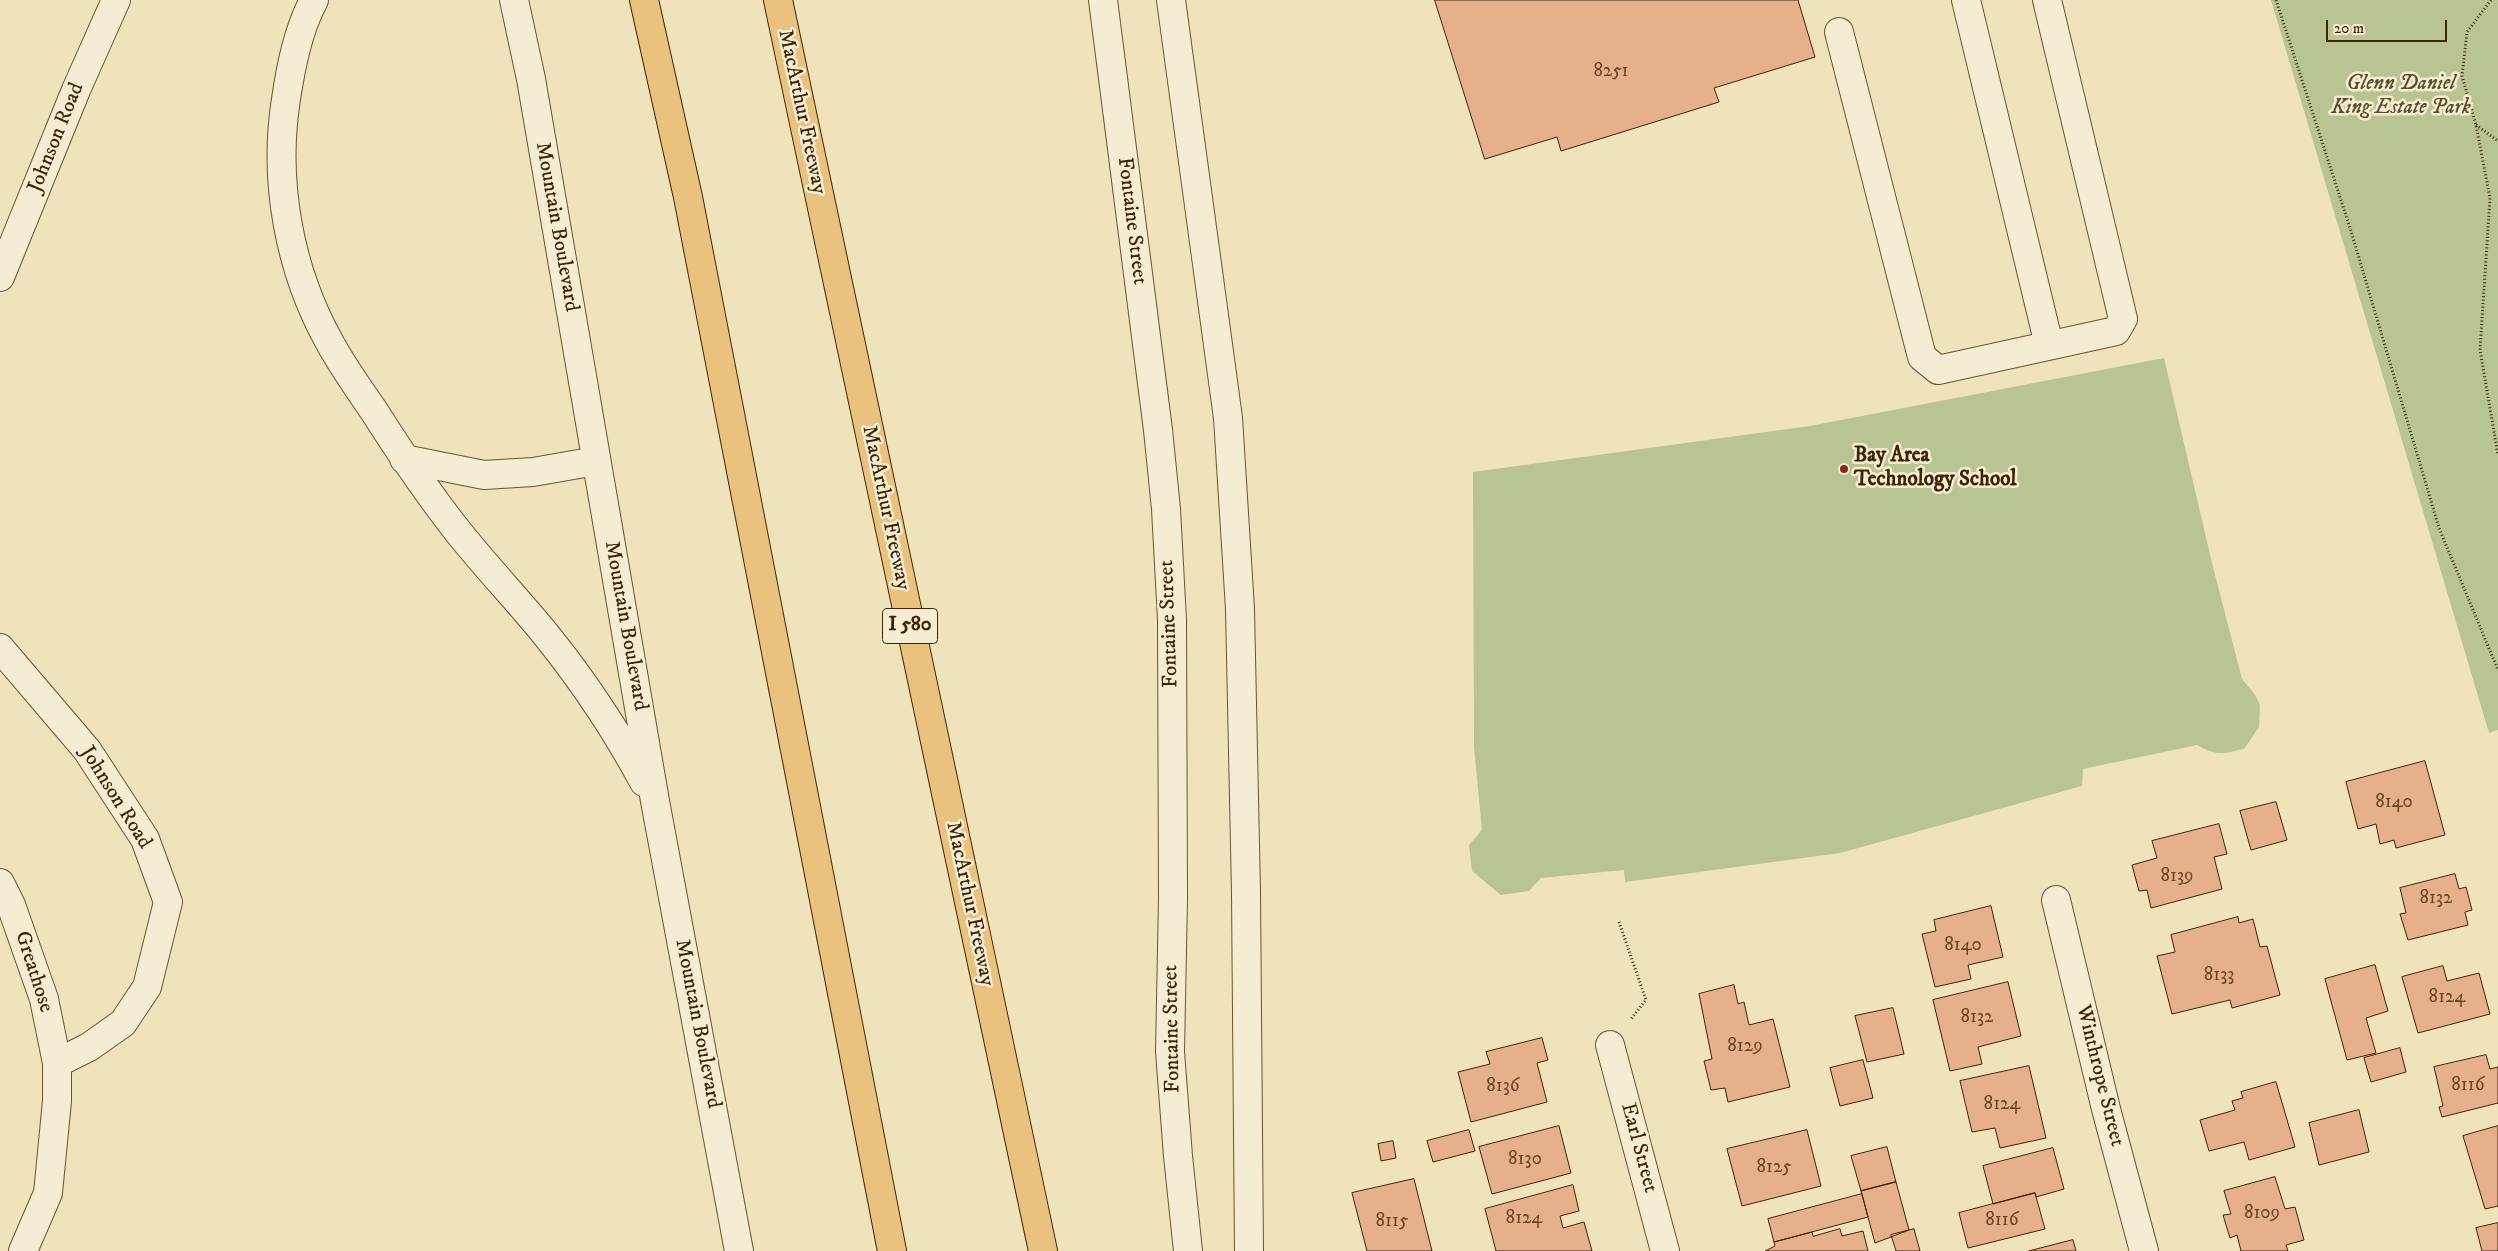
<!DOCTYPE html>
<html>
<head>
<meta charset="utf-8">
<style>
	body { margin:0 }
	#map { position:relative; width:2498px; height:1251px; overflow:hidden; background:#f0e3bc; font-family:"IM FELL DW Pica",serif }
	canvas { display:block }
	.scale { position:absolute; left:2326px; top:20px; width:121px; height:22px; box-sizing:border-box; border:2px solid #3e2305; border-top:0; padding-left:6px; font-size:15px; line-height:18px; white-space:nowrap; color:#3e2305; -webkit-text-stroke:4px #f5edd3; paint-order:stroke }
</style>
</head>
<body>
<div id="map">
<canvas width="2498" height="1251"></canvas>
<div class="scale">20 m</div>
</div>
<script>
const ctx = document.querySelector('canvas').getContext('2d');
ctx.lineJoin = 'round';
function fill(path, color) { ctx.fillStyle = color; ctx.fill(path, 'evenodd'); }
function stroke(path, color, width, dash) { ctx.strokeStyle = color; ctx.lineWidth = width; ctx.lineCap = dash ? 'butt' : 'round'; ctx.setLineDash(dash || []); ctx.stroke(path); }
function label(font, color, halo, rows, align = 'center') {
  ctx.font = font + ' "IM FELL DW Pica",serif'; ctx.lineWidth = 5; ctx.setLineDash([]); ctx.textBaseline = 'middle'; ctx.strokeStyle = halo; ctx.fillStyle = color; for (const [text, x, y, turn = 0] of rows) {
    ctx.save(); ctx.translate(x, y); ctx.rotate((+turn || 0) * Math.PI / 180); ctx.textAlign = isNaN(turn) ? turn : align; if (halo) ctx.strokeText(text, 0, 0); ctx.fillText(text, 0, 0); ctx.restore();
  }
}
fill(new Path2D(`
	M2271 0H2498V730L2489 733Z
	M2164 358 2212 563 2242 679 2256 696 2260 706 2259 727 2244 749C2223 754 2216 756 2197 745L2083 769 2082 786 1840 853 1625 882 1624 870 1541 878 1529 891 1501 895 1472 871 1469 845 1482 830 1474 748 1473 472 1810 426Z`), '#b8c492');
const building = new Path2D(`
	M1435 0H1798L1815 57 1714 88 1719 102 1561 151 1557 137 1485 159Z
	M2425 761 2445 835 2396 848 2394 840 2380 844 2376 824 2358 829 2346 782Z
	M2276 802 2287 840 2251 850 2240 811Z
	M2219 824 2227 854 2214 857 2222 889 2151 908 2147 890 2139 891 2132 865 2157 858 2152 841Z
	M2455 874 2459 889 2466 887 2472 910 2465 912 2468 925 2408 940 2400 914 2406 913 2400 888Z
	M1991 906 2003 957 1968 965 1971 979 1935 987 1922 934 1936 931 1934 920Z
	M2238 917 2239 923 2253 919 2260 947 2267 946 2280 995 2232 1008 2230 1000 2172 1014 2157 956 2175 952 2171 935Z
	M2375 965 2388 1011 2366 1018 2376 1053 2347 1060 2325 979Z
	M2443 966 2447 981 2479 973 2490 1014 2418 1033 2402 977Z
	M2008 982 2021 1036 1978 1047 1982 1064 1950 1071 1933 1000Z
	M1734 985 1738 1004 1744 1002 1749 1025 1773 1019 1790 1087 1728 1102 1725 1088 1711 1090 1704 1061 1712 1059 1699 994Z
	M1893 1008 1904 1054 1867 1062 1855 1016Z
	M1542 1038 1548 1060 1537 1063 1547 1102 1471 1122 1458 1072 1490 1064 1486 1052Z
	M2400 1048 2406 1072 2371 1082 2364 1058Z
	M2486 1055 2490 1069 2498 1067V1103L2442 1117 2439 1107 2443 1106 2434 1067Z
	M1863 1060 1873 1098 1840 1106 1830 1068Z
	M2029 1066 2046 1138 2000 1148 1995 1128 1972 1132 1960 1081Z
	M2276 1082 2295 1147 2249 1160 2244 1142 2209 1151 2200 1120 2235 1110 2232 1101 2243 1098 2241 1092Z
	M2359 1110 2369 1152 2319 1165 2309 1123Z
	M1559 1126 1571 1173 1492 1194 1479 1147Z
	M2498 1126V1206L2485 1209 2463 1136Z
	M1469 1130 1475 1151 1433 1162 1427 1141Z
	M1807 1130 1821 1186 1742 1206 1727 1149Z
	M1393 1141 1396 1158 1381 1161 1378 1144Z
	M1887 1147 1896 1182 1861 1191 1851 1156Z
	M2053 1148 2064 1189 2036 1197 2035 1193 1993 1204 1983 1166Z
	M2275 1177 2285 1209 2295 1207 2304 1240 2286 1245 2288 1251H2241L2237 1235 2230 1238 2223 1215 2231 1214 2224 1191Z
	M1414 1179 1432 1251H1367L1352 1193Z
	M1896 1182 1909 1230 1875 1243 1861 1191Z
	M1573 1185 1579 1211 1560 1216 1563 1228 1584 1222 1592 1251H1496L1485 1209Z
	M2035 1193 2045 1229 1968 1248 1959 1213Z
	M1862 1194 1868 1217 1774 1242 1768 1219Z
	M2498 1223V1251H2482L2476 1228Z
	M1840 1229 1842 1236 1863 1231 1868 1251H1765L1775 1246 1774 1242 1812 1232 1813 1236Z
	M1914 1229 1920 1251H1896L1891 1235Z
	M2073 1240 2076 1251H2029Z`);
fill(building, '#e7b08c');
stroke(building, '#3e2305', 1);
const minor = new Path2D(`
	M314 0C298 30 291 66 286 99 273 181 289 270 330 343 343 367 359 389 374 411 400 452 427 492 456 529 485 566 518 600 547 636 584 682 616 730 644 782
	M514 0 531 79 655 801 739 1251
	M1103 0 1158 430 1166 509 1172 620 1173 898 1170 1052 1178 1156 1188 1251
	M1171 0 1228 418 1240 609 1246 893 1249 1251
	M1966 0 2049 345
	M1839 32 1922 357 1938 370 2116 331 2123 319 2047 0
	M0 277 76 90 116 0
	M404 459 484 475 533 472 596 461
	M0 648 87 750 145 839 168 902 147 987 123 1023 89 1047 57 1063V1101L48 1193 23 1251
	M0 883 11 905 44 999 57 1063
	M2056 900 2106 1109 2144 1251
	M1610 1045 1665 1251`);
const highway = new Path2D(`
	M644 0 688 197 892 1251
	M778 0 1043 1251`);
stroke(minor, '#6a5333', 30);
stroke(highway, '#3e2305', 30);
stroke(new Path2D(`
	M2276 0 2351 231 2439 528 2498 670
	M2491 0 2467 32 2462 76 2476 125 2490 198 2480 350 2498 455
	M2476 125 2498 141
	M1619 922 1646 1000 1631 1019`), '#3e2305', 3, [1, 2.5]);
stroke(minor, '#f5edd3', 28);
stroke(highway, '#e8c27e', 28);
for (const [x, y, r, color] of [
	[1844,469,5,"#8f2418"]
]) { const dot = new Path2D(); dot.arc(x, y, r, 0, 2 * Math.PI); ctx.fillStyle = color; ctx.fill(dot); stroke(dot, '#f5edd3', 2); }
label('19px', '#684627', null, [
	["8251",1611,72],
	["8140",2394,803],
	["8139",2177,877],
	["8132",2436,899],
	["8140",1963,946],
	["8133",2219,976],
	["8124",2447,998],
	["8132",1977,1018],
	["8129",1745,1047],
	["8116",2468,1086],
	["8136",1503,1087],
	["8124",2002,1105],
	["8130",1525,1160],
	["8125",1774,1168],
	["8109",2262,1214],
	["8124",1524,1219],
	["8116",2002,1221],
	["8115",1392,1222]
]);
for (const [x, y, w] of [
	[910,626,55]
]) { const box = new Path2D(); box.roundRect(x - w / 2, y - 17.5, w, 35, 4); ctx.fillStyle = '#f5edd3'; ctx.fill(box); stroke(box, '#3e2305', 1); }
label('bold 20px', '#3e2305', null, [
	["I 580",910,626]
]);
label('italic 21px', '#5c4b28', '#f5edd3', [
	["Glenn Daniel",2401,85],
	["King Estate Park",2401,109]
]);
label('21px', '#3e2305', '#f5edd3', [
	["MacArthur Freeway",801,112,78],
	["Johnson Road",57,138,-68],
	["Fontaine Street",1131,221,83],
	["Mountain Boulevard",556,227,80],
	["MacArthur Freeway",885,508,78],
	["Fontaine Street",1170,624,-92],
	["Mountain Boulevard",625,626,80],
	["Johnson Road",115,798,58],
	["MacArthur Freeway",969,904,78],
	["Greathose",33,972,72],
	["Mountain Boulevard",697,1024,79],
	["Fontaine Street",1173,1029,-91],
	["Winthrope Street",2099,1076,76],
	["Earl Street",1638,1148,75]
]);
label('bold 21px', '#3e2305', '#f5edd3', [
	["Bay Area",1854,457],
	["Technology School",1854,481]
], 'left');
</script>
</body>
</html>
